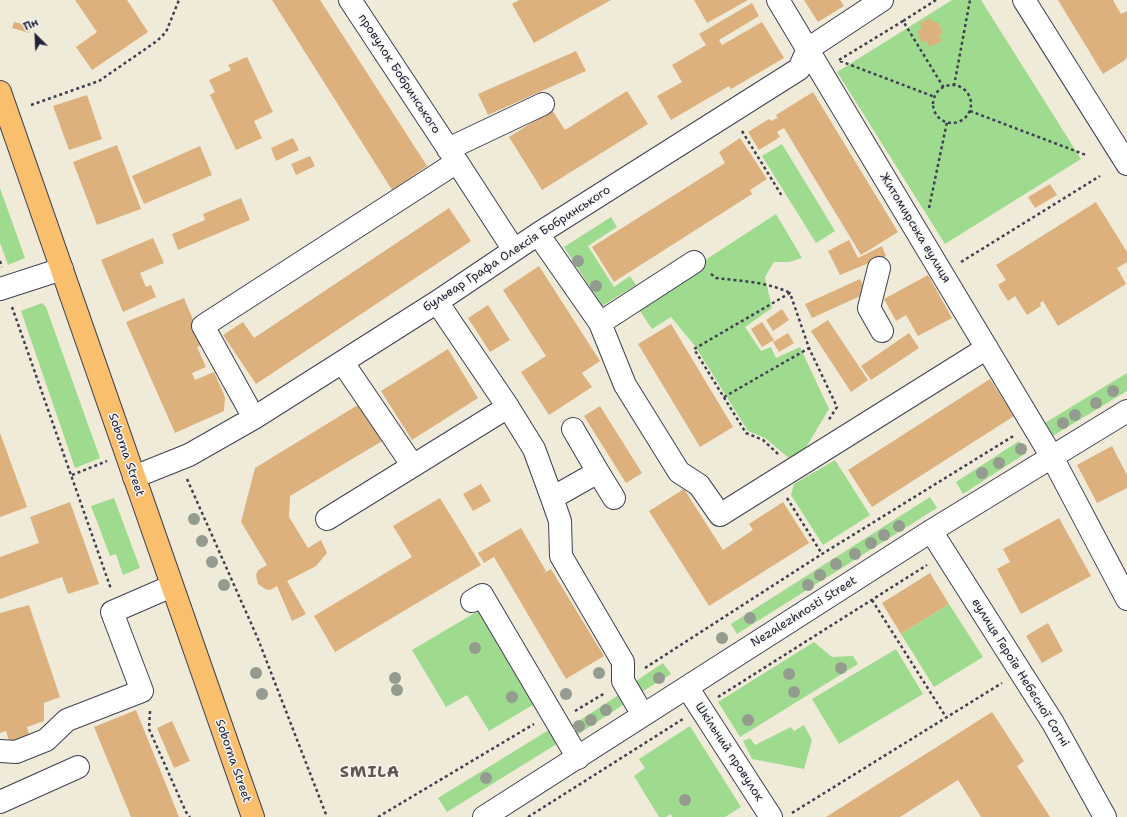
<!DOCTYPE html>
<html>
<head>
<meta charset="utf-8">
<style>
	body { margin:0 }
	#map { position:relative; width:1127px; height:817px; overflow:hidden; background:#f0ebd8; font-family:"Shantell Sans",sans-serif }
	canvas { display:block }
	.north { position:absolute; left:16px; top:16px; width:40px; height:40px; -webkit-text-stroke:3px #f6f6f2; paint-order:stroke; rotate:336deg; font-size:11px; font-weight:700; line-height:16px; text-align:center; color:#22223b }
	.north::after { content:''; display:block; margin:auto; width:14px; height:18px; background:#22223b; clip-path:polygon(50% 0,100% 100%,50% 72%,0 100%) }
</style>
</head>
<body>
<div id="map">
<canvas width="1127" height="817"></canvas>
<div class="north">Пн</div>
</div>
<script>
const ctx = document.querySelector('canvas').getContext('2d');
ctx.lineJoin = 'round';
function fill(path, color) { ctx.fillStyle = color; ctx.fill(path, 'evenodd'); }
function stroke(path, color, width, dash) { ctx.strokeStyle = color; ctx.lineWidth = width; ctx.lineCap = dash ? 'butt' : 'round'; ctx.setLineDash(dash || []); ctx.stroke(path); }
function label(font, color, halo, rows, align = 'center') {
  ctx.font = font + ' "Shantell Sans",sans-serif'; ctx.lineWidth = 3; ctx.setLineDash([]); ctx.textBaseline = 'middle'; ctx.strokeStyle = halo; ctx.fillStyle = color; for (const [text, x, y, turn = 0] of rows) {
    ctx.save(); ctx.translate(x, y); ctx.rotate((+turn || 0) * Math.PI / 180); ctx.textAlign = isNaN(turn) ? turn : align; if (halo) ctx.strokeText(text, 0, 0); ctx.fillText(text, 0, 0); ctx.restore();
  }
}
fill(new Path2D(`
	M952 0H981L1081 159 945 244 837 72Z
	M782 144 835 231 816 243 762 156Z
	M0 188 25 258 8 265 0 243Z
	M776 214 802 258 789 262H774L765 277 772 308 745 327 761 351 771 347 776 358 800 347 829 409 796 464 765 438 748 431 695 346 671 317 652 329 636 305Z
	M611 217 617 227 588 246 614 287 630 276 636 285 602 306 564 247Z
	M42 303 46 307 100 458 75 468 21 311Z
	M1127 373V391L1051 437 1043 424Z
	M1019 441 1026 453 963 494 956 482Z
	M835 460 870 515 823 545 791 495 794 484Z
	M930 497 937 508 737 634 731 624Z
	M114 498 140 568 123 575 116 554 110 556 91 506Z
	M949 604 983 657 934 687 901 634Z
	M478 611 536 703 489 731 467 695 446 707 412 650Z
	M814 642 832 657 853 656 858 664 740 737 718 702Z
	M896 649 923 694 839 744 812 699Z
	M663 663 671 674 640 693 633 683Z
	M623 692 629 701 574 737 568 728Z
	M804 725 812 740 804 769 752 759 743 741 750 738 755 745 791 727 794 731Z
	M690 726 741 807 725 817H672L671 814 666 817H659L634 776 645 768 639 759Z
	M552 728 560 742 447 812 438 798Z`), '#9fdb8f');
fill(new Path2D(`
	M75 0H127L148 32 92 70 76 47 97 32Z
	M272 0H320L427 166 392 190Z
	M519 0H611L534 43 512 4Z
	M694 0H748L707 23Z
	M804 0H840L844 6 818 22Z
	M1058 0H1113L1121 14 1127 11V57L1125 60 1103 74Z
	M752 3 759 16 719 40 722 45 762 22 784 58 731 89 729 86 671 120 657 96 682 82 672 65 706 45 699 34Z
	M930 18 933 23 937 21 943 33 939 35 942 41 929 47 927 41 922 43 917 31 922 29 920 23Z
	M14 22 31 26 29 33 12 28Z
	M576 51 586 71 488 115 478 94Z
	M247 57 273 112 254 121 262 138 236 150 210 95 215 92 209 80 231 70 228 65Z
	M627 91 648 124 542 190 509 137 552 110 565 130Z
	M813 92 898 232 861 255 784 128 777 132 780 137 759 150 748 132 769 119 771 121 777 118 779 121 776 115Z
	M87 95 102 139 69 150 53 106Z
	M293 138 299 150 276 161 271 148Z
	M740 138 767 179 750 190 752 194 614 282 592 247 725 163 719 152Z
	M117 145 141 209 97 225 73 162Z
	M200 146 212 175 144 204 132 176Z
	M310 156 315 166 296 175 291 164Z
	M1050 184 1057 195 1035 208 1028 197Z
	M241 198 250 220 178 250 172 234 205 220 203 214Z
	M1096 202 1127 252V262L1117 268 1126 284 1058 326 1043 301 1040 303 1041 306 1027 315 1015 296 1008 301 998 285 1006 280 996 265Z
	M449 208 471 241 256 384 223 335 243 322 254 338Z
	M153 238 164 263 140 273 146 287 151 285 156 297 123 312 101 260Z
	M849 240 858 258 882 246 886 256 840 275 828 251Z
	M539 266 600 361 582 373 592 387 549 415 521 372 546 356 503 290Z
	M928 275 952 318 918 336 906 315 896 321 884 299Z
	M860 279 867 293 812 318 805 304Z
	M184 298 203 344 197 347 206 367 192 373 195 380 214 372 225 397 224 411 175 433 126 322Z
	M488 305 510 340 490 352 468 318Z
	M782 309 789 320 773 331 766 320Z
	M828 320 868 380 851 392 811 331Z
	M762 322 774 340 762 347 751 329Z
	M671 324 733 427 700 447 638 344Z
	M788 333 794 343 779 352 773 342Z
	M909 333 919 348 871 380 861 366Z
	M448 349 478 398 412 440 381 391Z
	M990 379 1014 416 872 507 848 470Z
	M361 403 384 440 290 496 289 517 308 548 321 540 327 553 316 566 287 581 306 614 292 621 277 586 270 590 265 589 258 584 256 575 258 570 267 565 241 522 255 468Z
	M600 406 642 473 626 483 584 416Z
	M0 433 27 507 0 517Z
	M1112 446 1127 475V488L1097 503 1077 465Z
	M481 484 491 501 473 511 463 494Z
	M684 489 723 550 753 530 749 524 783 502 809 543 709 606 649 511Z
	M440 498 481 565 335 652 314 616 412 557 393 526Z
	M70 502 99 584 68 594 62 577 0 599V557L39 543 30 517Z
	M1059 518 1091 576 1021 614 997 569 1010 562 1003 549Z
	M521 528 546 571 540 575 551 569 604 656 566 679 494 557 484 563 478 553Z
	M930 573 949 604 901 634 882 603Z
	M29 605 60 697 44 703V721L27 727 30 739 10 745 6 731 0 733V613Z
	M1048 623 1063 651 1042 663 1026 636Z
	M136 710 179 817H131L94 727Z
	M992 712 1024 761 1017 766 1050 817H981L958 780 900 817H826Z
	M172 721 190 761 174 768 157 728Z`), '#dcb17d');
const minor = new Path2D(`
	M778 0 1052 457 1127 599
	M1024 0 1127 164
	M448 149 543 104
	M457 162 514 250
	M538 234 600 323 694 262
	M879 268 869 308 882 331
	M0 289 62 269
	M600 323 625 385 679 472 699 485 720 515 987 348
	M343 363 413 466
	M508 407 534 449 552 498 560 521 561 556 623 662V681L643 715
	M254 418 203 326 457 162 350 0
	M598 472 614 498
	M134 477 189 455 254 418 437 302 538 234 799 69 808 49 882 0
	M552 498 598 472 573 429
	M327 519 508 407 437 302
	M931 531 1053 723 1105 817
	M472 601 482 595 578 758
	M687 687 771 817
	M0 751 16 752 46 740 67 720 142 691 112 612 172 586
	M0 802 78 767
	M484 817 931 531 1127 411`);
const major = new Path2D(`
	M0 92 253 817`);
stroke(minor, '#414053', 24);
stroke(major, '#414053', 24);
stroke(new Path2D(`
	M936 0 903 21 944 88
	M839 60 903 21
	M840 61 935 97
	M933 104a19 19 0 1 1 38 0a19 19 0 1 1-38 0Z
	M954 86 970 0
	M31 105 99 81 157 41 166 32 179 0
	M970 111 1086 155
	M742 131 782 196
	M929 208 947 122
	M0 261 2 267
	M961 262 1100 176
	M711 274 716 278C741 281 768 282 790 293
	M12 307 111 589
	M724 397 809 348
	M778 454 763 440 746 433 694 349 790 293 809 348 837 407 828 421
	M72 475 107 461
	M187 479 258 639 327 817
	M787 498 822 554
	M872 600 946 717
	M645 668 822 554 1015 435
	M718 697 927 565
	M150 711 149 729 186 812 190 817
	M575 711 605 693
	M792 813 1002 683
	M378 817 534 724
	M528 817 683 719`), '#414053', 2.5, [3, 3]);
stroke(minor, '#fff', 22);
stroke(major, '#f9bf6d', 22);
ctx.fillStyle = '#949b8f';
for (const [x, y] of [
	[578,261],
	[596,286],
	[1113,391],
	[1096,403],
	[1075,415],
	[1063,423],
	[1021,449],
	[999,463],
	[982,473],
	[194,519],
	[899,526],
	[884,535],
	[202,541],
	[871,543],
	[855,554],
	[212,562],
	[836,564],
	[820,575],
	[224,585],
	[808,585],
	[750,618],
	[722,638],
	[475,648],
	[841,668],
	[256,673],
	[599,673],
	[789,674],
	[395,678],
	[659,678],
	[397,690],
	[794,692],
	[262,694],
	[566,694],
	[512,697],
	[606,710],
	[591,720],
	[748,720],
	[579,726],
	[486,778],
	[685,800]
]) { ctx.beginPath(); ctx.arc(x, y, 6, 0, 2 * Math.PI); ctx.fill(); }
label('12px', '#22223b', '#f6f6f2', [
	["провулок Бобринського",399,74,57],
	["Житомирська вулиця",915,228,59],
	["бульвар Графа Олексія Бобринського",517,249,-33],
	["Soborna Street",126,455,71],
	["Nezalezhnosti Street",804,612,-32],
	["вулиця Героїв Небесної Сотні",1020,673,58],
	["Шкільний провулок",729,752,57],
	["Soborna Street",233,761,71]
]);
ctx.letterSpacing = '1px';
label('bold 16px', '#635452', '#f6f6f2', [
	["SMILA",370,773]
]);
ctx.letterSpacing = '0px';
</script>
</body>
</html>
